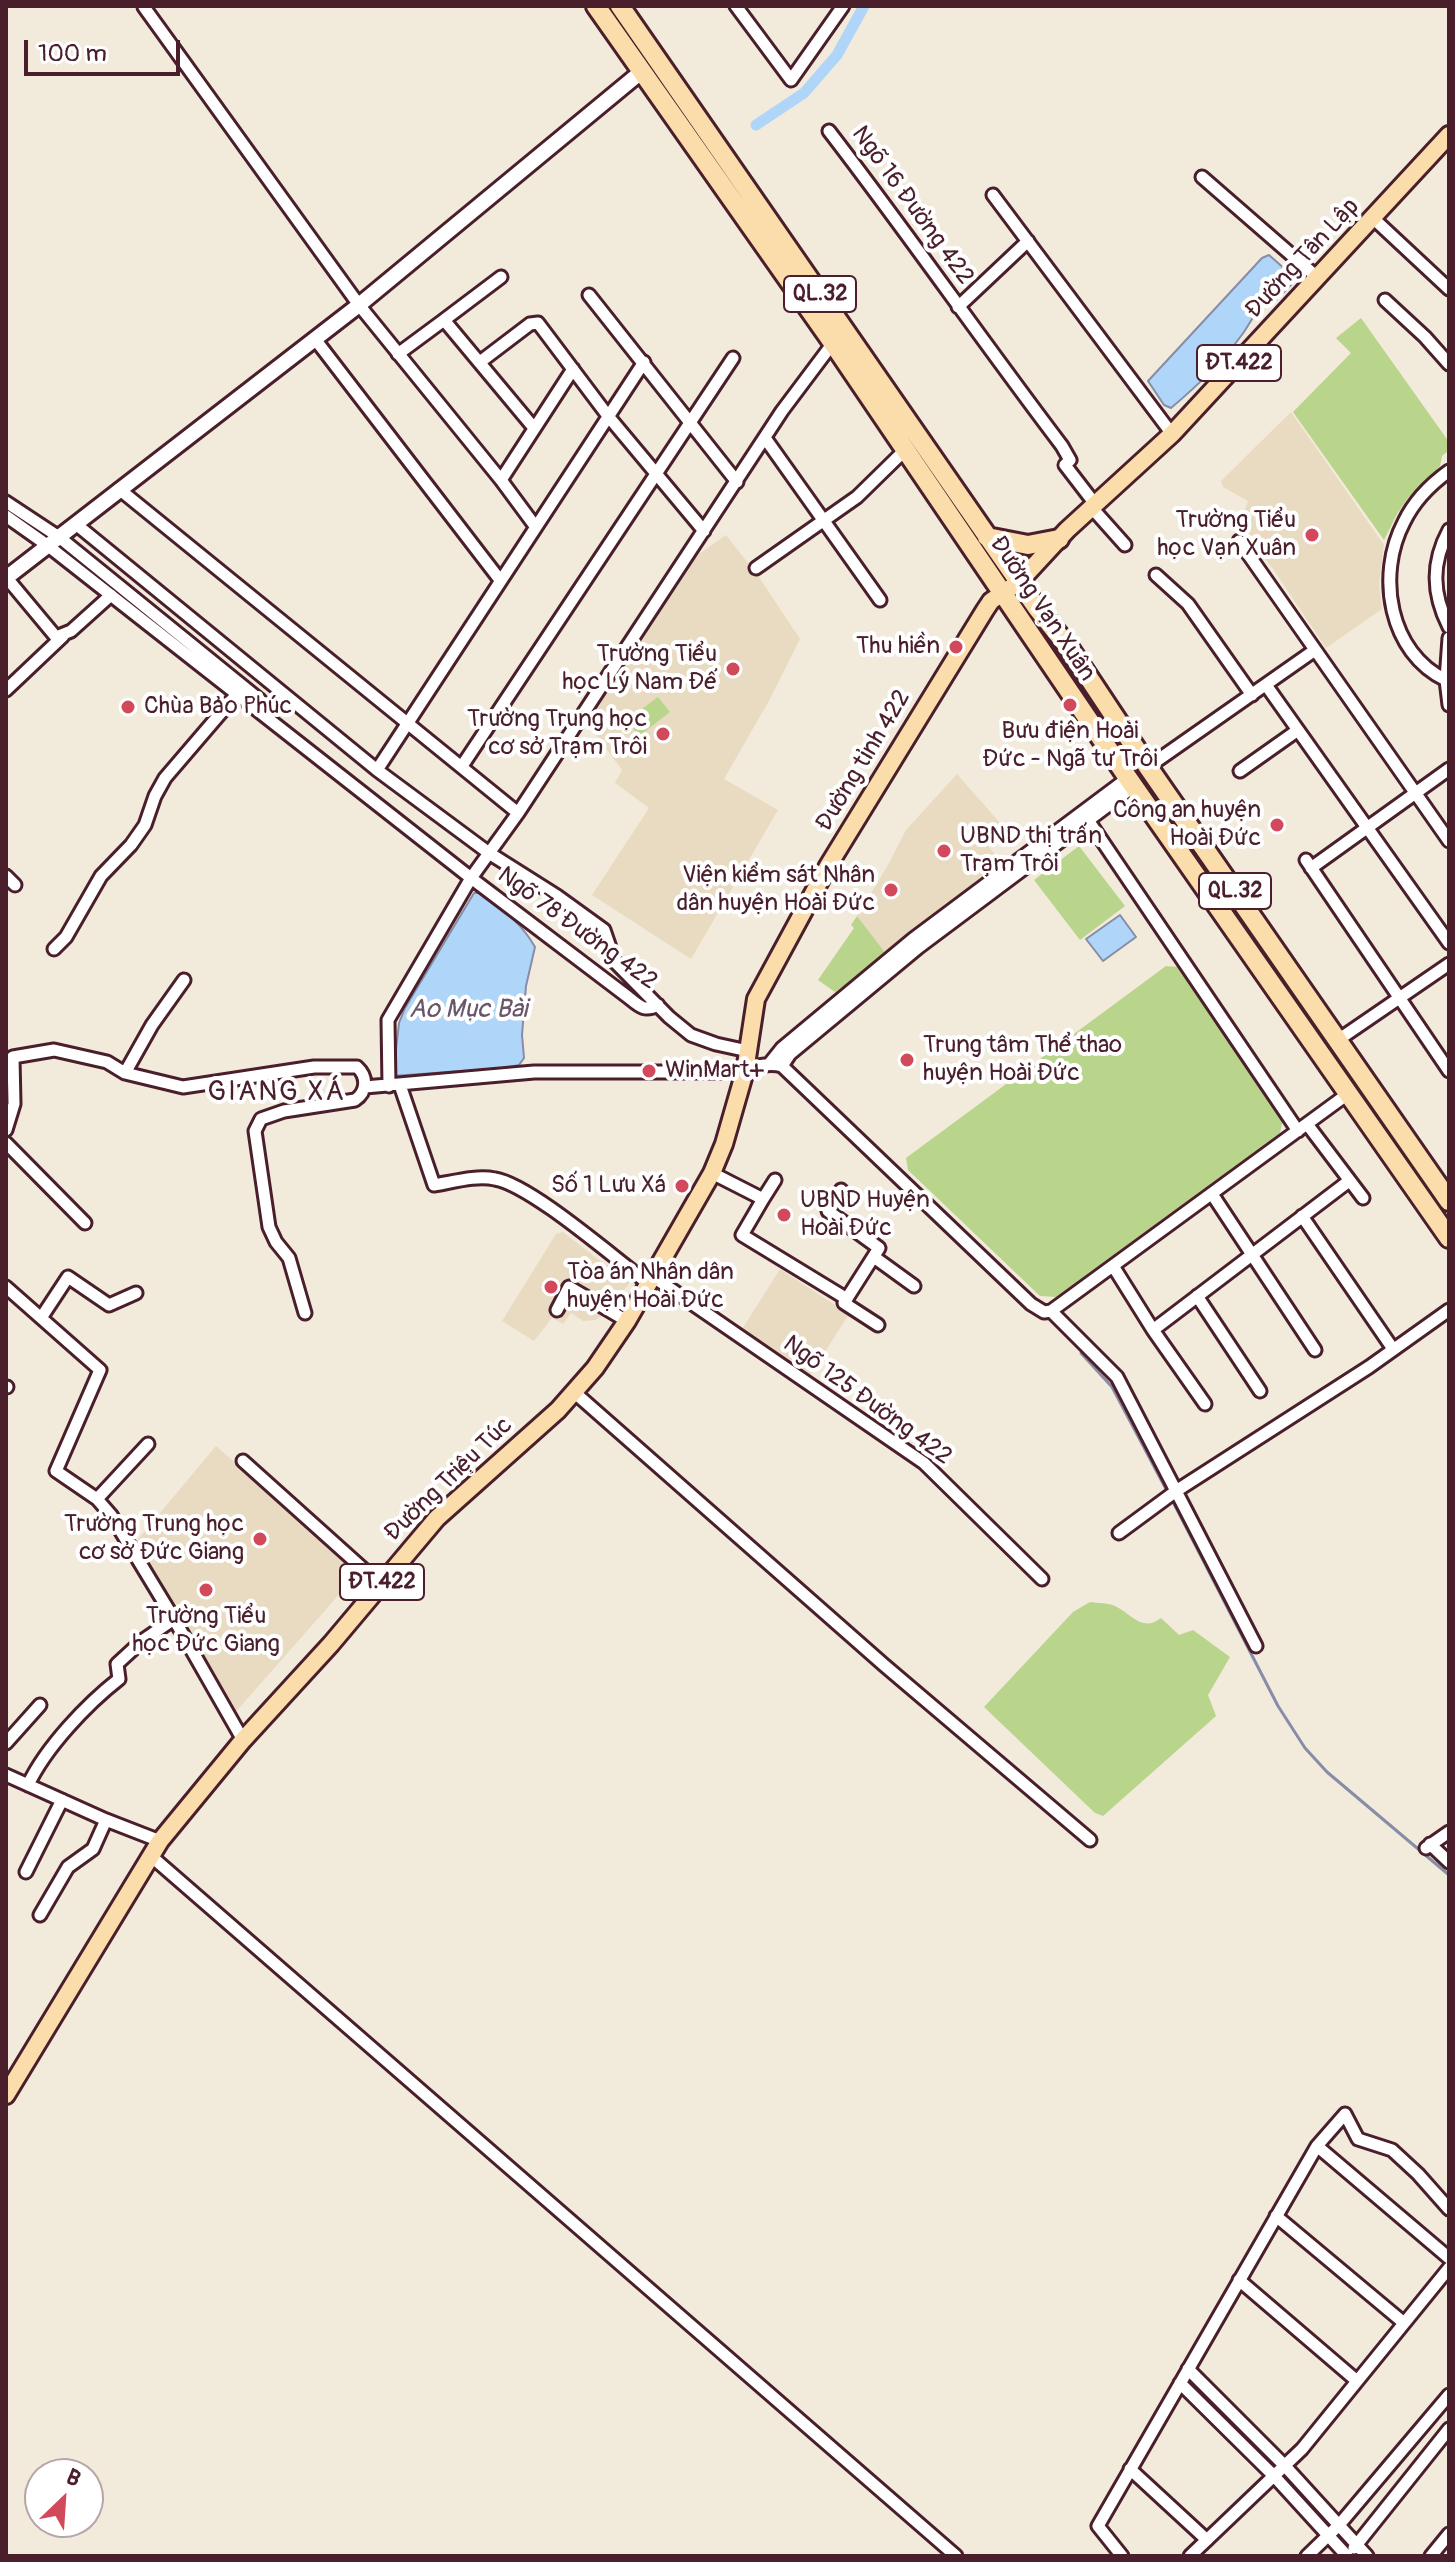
<!DOCTYPE html>
<html>
<head>
<meta charset="utf-8">
<style>
	body { margin:0 }
	#map { position:relative; width:1455px; height:2562px; overflow:hidden; background:#f2eadb; font-family:Pangolin,sans-serif }
	canvas { display:block }
	.frame { position:absolute; inset:0; border:8px solid #4a1f2b; pointer-events:none }
	.north { position:absolute; left:24px; top:2458px; width:80px; height:80px; box-sizing:border-box; background:#fff; border:2px solid #b7a5aa; border-radius:50%; rotate:25deg; font-size:22px; font-weight:700; line-height:32px; text-align:center; color:#4a1f2b }
	.north::after { content:''; display:block; margin:auto; width:28px; height:36px; background:#d1495b; clip-path:polygon(50% 0,100% 100%,50% 72%,0 100%) }
	.scale { position:absolute; left:24px; top:40px; width:156px; height:36px; box-sizing:border-box; border:4px solid #4a1f2b; border-top:0; padding-left:10px; font-size:24px; line-height:28px; white-space:nowrap; color:#4a1f2b; -webkit-text-stroke:6px #fff; paint-order:stroke }
</style>
</head>
<body>
<div id="map">
<canvas width="1455" height="2562"></canvas>
<div class="frame"></div>
<div class="north">B</div>
<div class="scale">100 m</div>
</div>
<script>
const ctx = document.querySelector('canvas').getContext('2d');
ctx.lineJoin = 'round';
function fill(path, color) { ctx.fillStyle = color; ctx.fill(path, 'evenodd'); }
function stroke(path, color, width, dash) { ctx.strokeStyle = color; ctx.lineWidth = width; ctx.lineCap = dash ? 'butt' : 'round'; ctx.setLineDash(dash || []); ctx.stroke(path); }
function label(font, color, halo, rows, align = 'center') {
  ctx.font = font + ' Pangolin,sans-serif'; ctx.lineWidth = 8; ctx.setLineDash([]); ctx.textBaseline = 'middle'; ctx.strokeStyle = halo; ctx.fillStyle = color; for (const [text, x, y, turn = 0] of rows) {
    ctx.save(); ctx.translate(x, y); ctx.rotate((+turn || 0) * Math.PI / 180); ctx.textAlign = isNaN(turn) ? turn : align; if (halo) ctx.strokeText(text, 0, 0); ctx.fillText(text, 0, 0); ctx.restore();
  }
}
fill(new Path2D(`
	M1291 412 1384 545 1379 584 1382 609 1326 648 1273 569 1239 525 1248 501 1223 487 1221 481Z
	M726 535 759 577 800 639 770 699 724 779 778 810 691 959 592 895 649 808 615 783 622 770 585 720 608 686 621 676 618 670 692 559Z
	M957 774 1000 823 981 838 1007 868 887 955 857 916 888 865 906 830Z
	M563 1232 599 1260 633 1279 603 1315 595 1320 583 1321 571 1313 563 1324 552 1318 534 1341 502 1321 556 1234Z
	M780 1269 849 1314 809 1377 741 1331Z
	M216 1446 359 1572 232 1716 134 1544Z`), '#e9dbc2');
fill(new Path2D(`
	M1361 318 1449 442V450L1442 456 1440 466 1408 498 1397 514 1384 540 1293 412 1351 353 1336 338Z
	M658 697 670 712 639 736 627 720Z
	M1079 846 1125 906 1080 940 1034 880Z
	M857 916 887 955 835 992 818 980 854 928 851 925Z
	M1166 966 1179 967 1283 1119 1280 1133 1056 1297 1040 1296 908 1170 906 1158Z
	M1090 1602C1097 1603 1109 1603 1115 1606 1132 1614 1142 1633 1161 1618L1179 1635 1193 1630 1230 1657 1208 1695 1216 1716 1103 1816 1095 1813 984 1707 1073 1612Z`), '#b9d48b');
const water = new Path2D(`
	M1269 255 1295 278 1291 285 1274 302 1267 301C1253 313 1251 323 1241 336 1222 362 1196 387 1171 408L1164 405 1148 381 1262 258Z
	M474 893H479C502 907 522 924 535 947L526 986 522 1035 524 1058 519 1065 504 1068 393 1076 399 1023 405 1008Z
	M1120 915 1136 937 1103 961 1086 939Z`);
fill(water, '#afd5f9');
stroke(water, '#878ca7', 2);
stroke(new Path2D(`
	M1081 1353 1112 1387 1167 1491
	M1171 1498 1278 1706 1305 1748 1327 1772 1449 1875`), '#878ca7', 3);
stroke(new Path2D(`
	M756 125 804 93 837 55 864 6`), '#afd5f9', 11);
const minor = new Path2D(`
	M736 6 791 80 843 6
	M144 7 359 305 501 480 535 526
	M829 131C909 235 983 342 1062 446L1070 460 1065 465 1095 504
	M1202 177 1318 278
	M993 195 1172 434
	M1374 219 1449 289
	M589 295 737 482
	M1385 300 1425 337 1449 364
	M958 307 1028 241
	M444 320 501 277
	M315 339 500 580
	M398 354 444 320 534 428
	M480 362 530 324 538 323 608 416 704 531
	M765 438 880 600
	M501 480 573 369
	M119 489 518 813
	M6 502 59 537 260 700
	M1092 508 1125 545
	M6 516 47 545 471 878 628 997C639 1006 644 1012 658 1005
	M77 525 377 770 489 853 557 896 604 930 615 962 669 1017 691 1035 716 1044 748 1051
	M1449 530C1431 563 1432 594 1449 627
	M1239 541 1449 841
	M756 568 857 497 905 450
	M1156 575 1188 604 1252 695
	M6 577 56 637 71 631 111 595
	M1449 638 1446 680 1449 705
	M1446 680C1389 653 1376 575 1404 522 1414 501 1431 484 1449 471
	M1266 685 1449 943
	M6 690 63 636
	M462 766 733 358
	M1148 767 1315 650
	M377 770 644 362
	M1240 771 1298 730
	M1088 820 1298 1131
	M1306 860 1449 1071
	M1311 868 1449 769
	M6 876 15 885
	M54 949 66 937 101 876 131 845 145 825 155 796 165 778 237 694
	M1338 1040 1449 964
	M770 1063 782 1048 913 939 1128 778
	M782 1066 790 1054 919 947 1134 786
	M125 1073 152 1025 184 980
	M400 1085 434 1185C453 1182 476 1175 495 1179 531 1185 615 1259 648 1283
	M389 1086 388 1020 471 878 518 813 782 411 833 343
	M365 1087 534 1072H725C744 1071 764 1061 782 1066L1031 1304 1044 1312 1051 1311 1349 1093
	M1307 1124 1363 1198
	M6 1130 14 1104 13 1057 54 1050 107 1062 125 1073 183 1087 314 1067H357C368 1077 367 1092 355 1100L284 1111 261 1119 255 1131 269 1227 276 1242 289 1258 305 1313
	M6 1143 85 1223
	M712 1173 763 1199 742 1235 847 1299
	M841 1190 828 1211 879 1248 844 1303 878 1325
	M1212 1194 1315 1350
	M763 1199 775 1180
	M1302 1216 1393 1349
	M874 1257 914 1286
	M1113 1266 1153 1330 1205 1404
	M652 1276 924 1463 1042 1579
	M6 1287 100 1370 56 1471 97 1499 111 1515 174 1619 243 1740
	M1197 1296 1260 1391
	M557 1310 569 1287 627 1321
	M1051 1311 1117 1377 1176 1491 1369 1367 1449 1310
	M41 1318 68 1277 109 1305 136 1293
	M1153 1330 1349 1181
	M6 1387H7
	M574 1392 884 1665 1090 1840
	M243 1461 380 1584
	M97 1499 148 1444
	M1119 1533 1176 1491 1256 1646
	M6 1743 40 1705
	M6 1775 106 1820 160 1841
	M28 1785C46 1747 87 1704 119 1679L117 1664 142 1641 174 1619
	M1430 1844 1449 1862
	M1426 1848 1449 1832
	M151 1856 956 2556
	M26 1872 62 1800
	M40 1915 68 1867 93 1849 106 1820
	M1317 2146 1345 2114 1358 2139 1392 2150 1418 2174 1449 2209
	M1276 2216 1404 2323
	M1239 2280 1357 2381
	M1188 2369 1285 2466 1367 2556
	M1180 2383 1274 2476 1347 2556
	M1130 2469 1207 2540
	M1354 2548 1449 2429
	M1122 2556 1098 2526 1317 2146 1449 2258
	M1190 2556 1302 2449 1449 2268
	M1307 2556 1339 2525 1449 2395
	M1431 2556 1449 2534`);
const tertiary = new Path2D(`
	M6 578 359 305 641 72`);
const primary = new Path2D(`
	M6 2095 160 1841 243 1740 331 1644 437 1518 558 1410 595 1368 627 1321 712 1173 724 1144 745 1071 756 999 828 866 985 610 991 601 1019 582 1067 530 1172 434 1449 135`);
const trunk = new Path2D(`
	M596 6 833 343 1128 778 1449 1238
	M620 6 1037 608 1069 648 1148 767 1449 1201
	M987 537 1028 545 1059 539`);
stroke(minor, '#4a1f2b', 17);
stroke(tertiary, '#4a1f2b', 20);
stroke(primary, '#4a1f2b', 22);
stroke(trunk, '#4a1f2b', 24);
stroke(minor, '#fff', 11);
stroke(tertiary, '#fff', 14);
stroke(primary, '#faddab', 16);
stroke(trunk, '#faddab', 18);
for (const [x, y, r, color] of [
	[1312,535,8,"#d1495b"],
	[956,647,8,"#d1495b"],
	[733,669,8,"#d1495b"],
	[1070,705,8,"#d1495b"],
	[128,707,8,"#d1495b"],
	[663,734,8,"#d1495b"],
	[1277,825,8,"#d1495b"],
	[944,851,8,"#d1495b"],
	[891,890,8,"#d1495b"],
	[907,1060,8,"#d1495b"],
	[649,1071,8,"#d1495b"],
	[682,1186,8,"#d1495b"],
	[784,1215,8,"#d1495b"],
	[551,1287,8,"#d1495b"],
	[260,1539,8,"#d1495b"],
	[206,1590,8,"#d1495b"]
]) { const dot = new Path2D(); dot.arc(x, y, r, 0, 2 * Math.PI); ctx.fillStyle = color; ctx.fill(dot); stroke(dot, '#fff', 3); }
for (const [x, y, w] of [
	[820,294,72],
	[1239,363,84],
	[1235,891,72],
	[382,1582,84]
]) { const box = new Path2D(); box.roundRect(x - w / 2, y - 18, w, 36, 6); ctx.fillStyle = '#fff'; ctx.fill(box); stroke(box, '#4a1f2b', 2); }
label('bold 22px', '#4a1f2b', null, [
	["QL.32",820,294],
	["ĐT.422",1239,363],
	["QL.32",1235,891],
	["ĐT.422",382,1582]
]);
label('24px', '#4a1f2b', '#fff', [
	["Ngõ 16 Đường 422",912,206,54],
	["Đường Tân Lập",1303,259,-47],
	["Đường Vạn Xuân",1042,609,56],
	["Đường tỉnh 422",864,761,-59],
	["Ngõ 78 Đường 422",577,929,36],
	["Ngõ 125 Đường 422",867,1401,36],
	["Đường Triệu Túc",449,1480,-44]
]);
label('24px', '#4a1f2b', '#fff', [
	["Trường Tiểu",1296,521],
	["học Vạn Xuân",1296,549],
	["Thu hiền",940,647],
	["Trường Tiểu",717,655],
	["học Lý Nam Đế",717,683],
	["Chùa Bảo Phúc",144,707,"left"],
	["Trường Trung học",647,720],
	["cơ sở Trạm Trôi",647,748],
	["Bưu điện Hoài",1070,732,"center"],
	["Đức - Ngã tư Trôi",1070,760,"center"],
	["Công an huyện",1261,811],
	["Hoài Đức",1261,839],
	["UBND thị trấn",960,837,"left"],
	["Trạm Trôi",960,865,"left"],
	["Viện kiểm sát Nhân",875,876],
	["dân huyện Hoài Đức",875,904],
	["Trung tâm Thể thao",923,1046,"left"],
	["huyện Hoài Đức",923,1074,"left"],
	["WinMart+",665,1071,"left"],
	["Số 1 Lưu Xá",666,1186],
	["UBND Huyện",800,1201,"left"],
	["Hoài Đức",800,1229,"left"],
	["Tòa án Nhân dân",567,1273,"left"],
	["huyện Hoài Đức",567,1301,"left"],
	["Trường Trung học",244,1525],
	["cơ sở Đức Giang",244,1553],
	["Trường Tiểu",206,1617,"center"],
	["học Đức Giang",206,1645,"center"]
], 'right');
label('italic 26px', '#685669', '#fff', [
	["Ao Mục Bài",468,1010]
]);
ctx.letterSpacing = '2px';
label('28px', '#4a1f2b', '#fff', [
	["GIANG XÁ",277,1093]
]);
ctx.letterSpacing = '0px';
</script>
</body>
</html>
